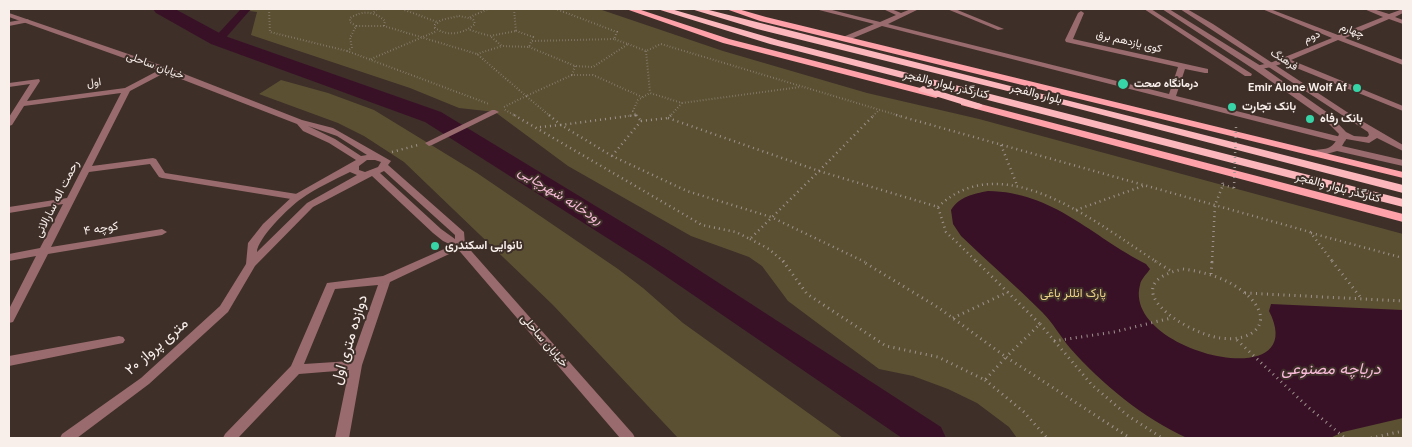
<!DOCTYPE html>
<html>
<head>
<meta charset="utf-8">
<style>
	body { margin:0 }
	#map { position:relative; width:1412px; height:447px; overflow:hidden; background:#3e2f29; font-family:"DM Sans",sans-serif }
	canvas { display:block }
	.frame { position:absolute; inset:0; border:10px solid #f8eeea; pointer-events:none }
</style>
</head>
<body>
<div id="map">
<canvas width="1412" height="447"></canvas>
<div class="frame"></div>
</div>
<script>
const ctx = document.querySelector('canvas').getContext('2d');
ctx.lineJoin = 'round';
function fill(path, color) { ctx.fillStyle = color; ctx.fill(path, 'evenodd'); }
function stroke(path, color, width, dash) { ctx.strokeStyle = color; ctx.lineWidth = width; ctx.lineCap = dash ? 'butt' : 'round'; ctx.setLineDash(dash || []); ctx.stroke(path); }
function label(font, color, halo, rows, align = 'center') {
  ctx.font = font + ' "DM Sans",Vazirmatn,sans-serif'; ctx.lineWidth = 4; ctx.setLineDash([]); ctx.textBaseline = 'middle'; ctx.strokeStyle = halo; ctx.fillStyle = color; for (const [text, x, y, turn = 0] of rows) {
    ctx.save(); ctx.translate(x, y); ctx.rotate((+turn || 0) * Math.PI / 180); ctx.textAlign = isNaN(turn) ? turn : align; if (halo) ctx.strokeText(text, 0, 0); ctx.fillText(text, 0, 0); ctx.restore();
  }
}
fill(new Path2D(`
	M251 9H599L723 51 867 93 979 119 1403 234V438H1017L1009 427 977 403 948 389 913 376 879 369 788 301 762 266 749 257 691 236 568 166 495 112 459 108 410 88 251 35 257 12 250 11Z
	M281 80 328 93 374 110 477 173 618 269 643 288 683 323 843 438H678L553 305 404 162 364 136 338 123 259 94Z`), '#5b5132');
fill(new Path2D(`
	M988 191C1054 192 1091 236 1146 264L1150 269C1146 275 1141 279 1140 285 1122 352 1313 397 1269 311L1271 304 1403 310V418L1343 432 1330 438H1187C1143 418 1102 384 1070 348 1060 336 1053 323 1042 312 1016 286 988 262 961 236L953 224 951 210C960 196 973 194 988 191Z`), '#391127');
fill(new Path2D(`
	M241 9H251L222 42H214L213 40 214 38Z`), '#391127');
fill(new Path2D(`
	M153 9H175L225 36 441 112 668 250 941 427 946 438H902L648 264 425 122 211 44 156 13Z`), '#391127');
stroke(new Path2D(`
	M269 9 270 32 347 51 489 104
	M402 9 437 22
	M514 9 516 31
	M374 12 377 9
	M459 16 473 19 475 24C463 34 448 37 435 28V25L441 20Z
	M470 17 488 9
	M356 26 350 22V18C363 10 374 11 385 21L384 26
	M470 30 490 36
	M516 31 533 37 529 47 502 46 490 36Z
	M532 41 614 39
	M628 44 646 51 661 44 900 116
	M529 47 575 66 593 67 628 44 614 39 617 32 556 9
	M347 51 352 48 350 38 356 26H384L477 54 526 96 504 107
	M646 51 650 92
	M477 54 502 46
	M371 59 437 31
	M575 66 572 75H593L642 97
	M682 103 800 87
	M505 110 516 116
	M550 116 526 96 572 75
	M628 116 636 115
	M637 116 633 111 638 100 650 93 682 103 670 116
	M873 116 879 110`), '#9f938e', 2, [0.5, 2.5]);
stroke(new Path2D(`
	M514 115 702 225 736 232 750 239 819 171 938 207 946 232 977 262
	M549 115 561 125 636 115
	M636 115 641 121
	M896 115 1310 232 1333 262
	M668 118 819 171 874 115
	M641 121 668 118 671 115
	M540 127 561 125 612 156 687 191 771 217 865 262
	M1001 145 1017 185
	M392 152 418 145
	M612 156 641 121
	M1223 185 1234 188
	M938 207C1003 144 1100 226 1157 262
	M1076 210 1143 186
	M1311 233 1403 258
	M750 239 769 249 784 262
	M1212 262 1215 205 1223 185 1222 180`), '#9f938e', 2.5, [1, 4]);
stroke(new Path2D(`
	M783 261 807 294 886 346 938 357 985 380 1006 357 939 308 862 261
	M976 261 1040 324 1006 357 1130 438
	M1155 261 1171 271
	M1332 261 1361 298
	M1183 269C1206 272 1229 279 1246 294 1277 321 1254 343 1220 338 1185 333 1111 285 1183 269Z
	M1211 274 1212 261
	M1245 293 1403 301
	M953 318 1008 292
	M1040 324 1092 385 1127 415 1162 438
	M1237 340 1308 407 1345 438
	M1054 341 1114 332 1171 318
	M985 380 1024 412 1047 438
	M1371 438 1403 431`), '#9f938e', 3, [1, 4.5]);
fill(new Path2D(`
	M492 110H495L499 112 432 145 429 146 425 143Z`), '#996b6f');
fill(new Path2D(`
	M818 9H828L880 22 896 15 883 9H891L901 13 911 9H919L888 24 1169 94 1178 67 1066 42 1065 40 1078 13 1081 11 1084 13 1073 39 1208 69V73H1205L1185 69 1176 96 1345 138 1346 140 1342 143 882 26 846 41H843V37L874 24 819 10Z
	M947 9H955L1004 29 998 30Z
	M1144 9H1151L1252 74 1251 76H1245Z
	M1262 9H1270L1338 35 1383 17 1364 9H1373L1389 14 1403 9V13L1395 17 1403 20V24L1389 19 1345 38 1403 60V65L1338 40 1291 60 1403 106V111L1284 63 1272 67 1255 70V66L1270 63 1332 38Z
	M27 19 29 20V22L9 26V22Z
	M163 68H169L170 70 130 91 92 166 153 158 156 159 165 173 297 194 302 197 297 200 162 178 159 177 150 164 89 172 51 247 162 229 167 232 162 235 48 254 13 322 9 323V309L36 256 9 261V254L40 248 63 204 9 213V207L67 198 121 93 24 106 12 125 9 126V117L30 84 9 87V83L39 79 40 81 27 101 125 88Z
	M460 242 465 245 464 247 390 282 362 365 349 438H335L349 370 299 374 238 438H223L225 434 291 366 327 283 383 276ZM378 285 351 361 304 364 335 289Z
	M119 336 123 337 125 340 123 343 9 366V356Z`), '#996b6f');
fill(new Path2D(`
	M1162 9H1169L1261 66 1328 113 1346 132 1354 136 1367 137 1369 135 1368 132 1180 9H1187L1213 24 1350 114 1403 145V151L1377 138 1369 143 1346 139 1342 146 1403 160V166L1337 151 1323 155H1309L1308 153 1309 151C1324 148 1333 152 1339 134L1322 117 1255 70Z
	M9 13 169 68 302 120 333 128 391 161 388 165 464 232 465 244 633 434 635 438H620L456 247 443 241 433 233 372 176 313 207 255 266 228 312 149 384 77 438H60L62 434 141 378 220 306 246 264 248 243 263 224 294 195 356 160 329 143 303 131 297 124 163 72 9 17ZM308 126 337 136 367 155 361 156 335 139ZM367 160H375L381 162 378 167 365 172 359 170V166ZM384 171 455 235V239L441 229 380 173ZM350 172 357 175 307 203 257 252C257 239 290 206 301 199 316 188 334 180 350 172Z`), '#996b6f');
fill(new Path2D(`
	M626 9H638L729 39 940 93 941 95 936 98 723 43Z
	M726 9H738L766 17 1403 172V178L760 21Z
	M965 100 1403 214V222L961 105V101Z`), '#fea1a9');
fill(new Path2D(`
	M657 9H671L778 40 1403 199V207L770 44Z
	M691 9H705L1403 185V193L1060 104 757 29Z
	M923 86 981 104 983 106 977 109 919 91 918 89Z`), '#fcb7bc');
stroke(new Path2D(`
	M1234 188 1236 127`), '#9f938e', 2.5, [1, 4]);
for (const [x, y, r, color] of [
	[1123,84,6,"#36d4a7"],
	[1357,88,5,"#36d4a7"],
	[1232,107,5,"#36d4a7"],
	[1310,119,5,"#36d4a7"],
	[435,246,5,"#36d4a7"]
]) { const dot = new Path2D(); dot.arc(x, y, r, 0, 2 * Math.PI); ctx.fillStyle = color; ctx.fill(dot); stroke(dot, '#3e2f29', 2); }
label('11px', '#f8eeea', '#3e2f29', [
	["چهارم",1352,31,21],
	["دوم",1312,37,-23],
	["کوی یازدهم برق",1129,42,13],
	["فرهنگ",1284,60,33],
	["خیابان ساحلی",155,66,20],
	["اول",94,83,-8]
]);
label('bold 11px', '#f8eeea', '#3e2f29', [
	["درمانگاه صحت",1134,84],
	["Emir Alone Wolf Af",1347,88,"right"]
], 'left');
label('12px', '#f8eeea', '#3e2f29', [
	["کنارگذر بلوار والفجر",946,85,14],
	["بلوار والفجر",1036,94,14],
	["کنارگذر بلوار والفجر",1338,188,15],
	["رحمت اله سارالانی",57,199,-63],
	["کوچه ۴",101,229,-9],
	["خیابان ساحلی",544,341,49]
]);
label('bold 12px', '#f8eeea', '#3e2f29', [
	["بانک تجارت",1242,107],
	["بانک رفاه",1320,119],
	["نانوایی اسکندری",445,246]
], 'left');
label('12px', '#edd387', '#3e2f29', [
	["پارک ائللر باغی",1073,294]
]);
label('italic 14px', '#f9bbd9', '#3e2f29', [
	["رودخانه شهرچایی",560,196,32]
]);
label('15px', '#f8eeea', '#3e2f29', [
	["دوازده متری اول",350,340,-73],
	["۲۰ متری پرواز",157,347,-41]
]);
label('italic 16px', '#f9bbd9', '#3e2f29', [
	["دریاچه مصنوعی",1331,370]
]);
</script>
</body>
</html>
